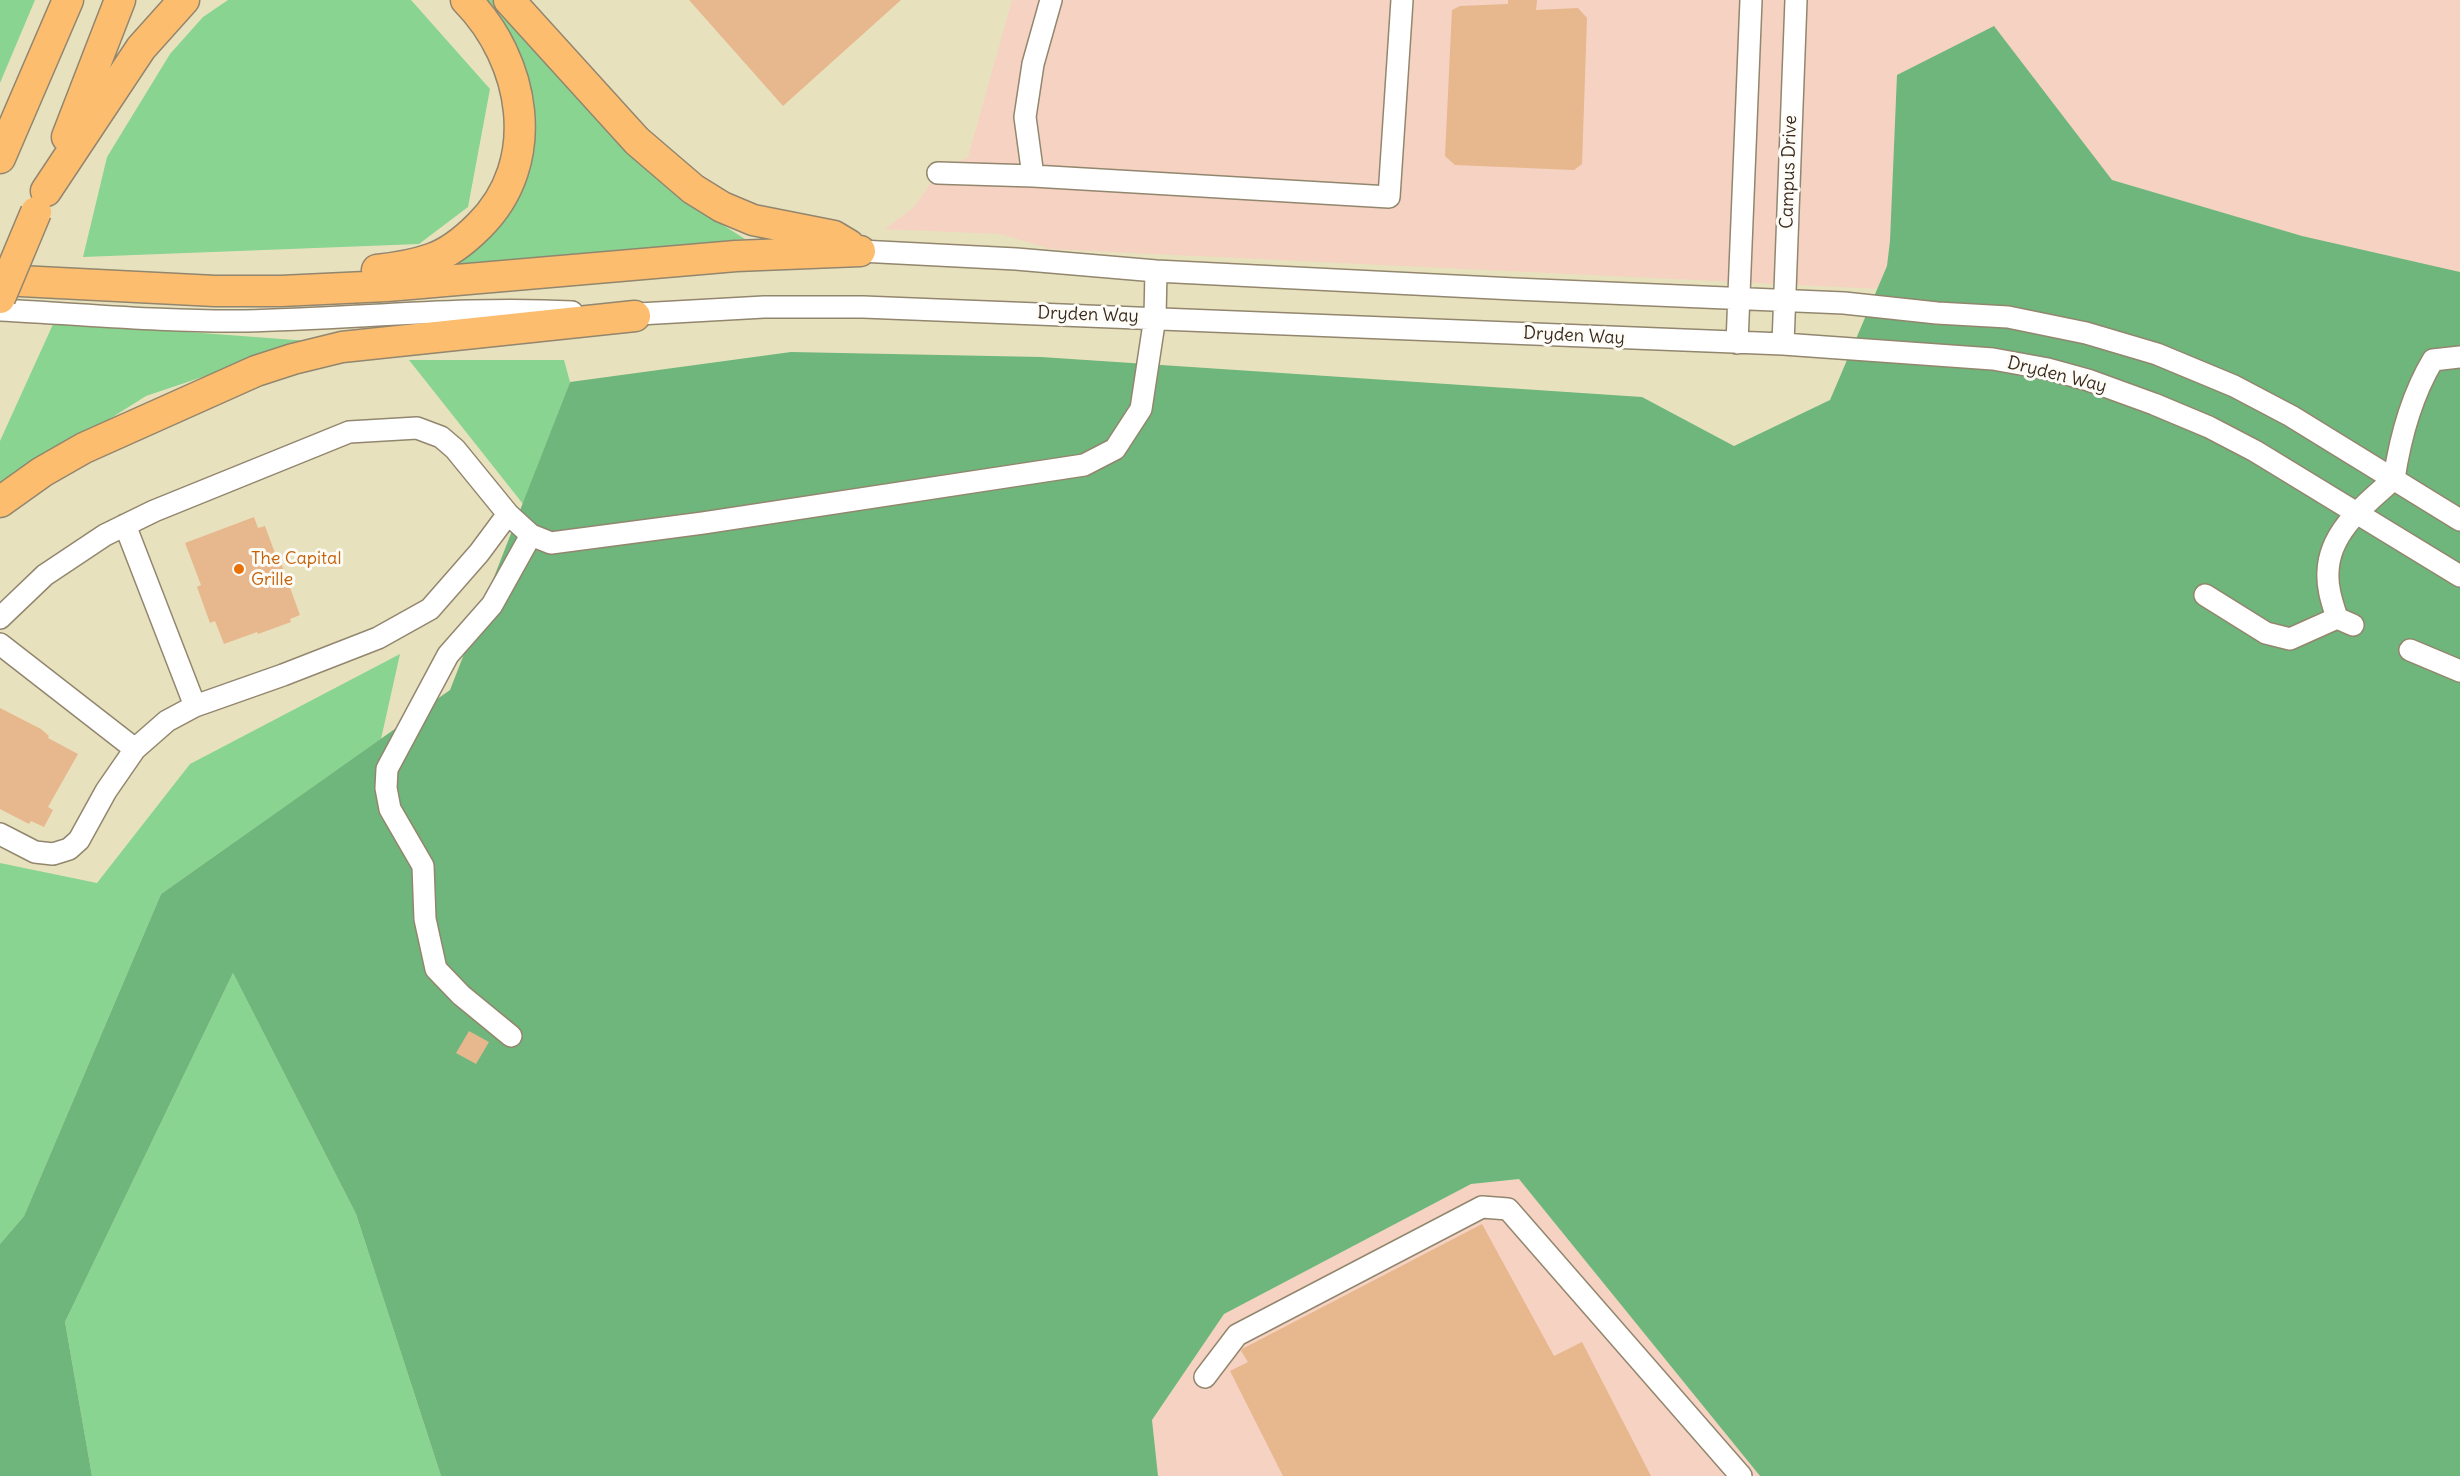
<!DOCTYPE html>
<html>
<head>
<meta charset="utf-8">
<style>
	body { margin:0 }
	canvas { display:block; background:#e8e1be }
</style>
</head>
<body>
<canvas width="2460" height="1476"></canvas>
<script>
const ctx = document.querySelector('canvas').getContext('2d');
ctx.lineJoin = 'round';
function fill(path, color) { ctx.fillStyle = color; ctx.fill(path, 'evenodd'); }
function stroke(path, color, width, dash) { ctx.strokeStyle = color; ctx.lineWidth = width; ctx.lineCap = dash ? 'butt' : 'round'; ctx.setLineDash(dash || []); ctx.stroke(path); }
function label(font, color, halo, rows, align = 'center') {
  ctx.font = font + ' Delius,sans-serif'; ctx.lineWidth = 6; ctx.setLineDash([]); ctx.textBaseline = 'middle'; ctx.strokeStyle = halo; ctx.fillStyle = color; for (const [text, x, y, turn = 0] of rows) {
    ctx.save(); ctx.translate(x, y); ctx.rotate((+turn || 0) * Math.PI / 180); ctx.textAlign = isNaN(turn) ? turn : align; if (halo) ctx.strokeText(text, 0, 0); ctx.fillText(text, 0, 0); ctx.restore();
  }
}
fill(new Path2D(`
	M1012 0H2460V504L1986 294 1051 249 1000 234 885 229 914 207 938 173 968 157Z
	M1519 1179 1760 1476H1158L1152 1420 1224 1314 1471 1184Z`), '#f5d2c2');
fill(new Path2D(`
	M0 0H35L0 83Z
	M228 0H411L490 89 468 207 419 244 83 257 107 157 170 54 203 17Z
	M483 0H495L652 173 679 197 745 239 451 266 531 147Z
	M54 322 309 341 146 396 0 488V441Z
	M409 360H564L570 382 523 504Z
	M400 654 381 739 161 894 24 1216 0 1244V863L97 883 190 764Z
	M233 973 356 1214 441 1476H92L65 1322Z`), '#89d491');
fill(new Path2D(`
	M1994 26 2112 180 2302 236 2460 272V1476H1760L1519 1179 1471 1184 1224 1314 1152 1420 1158 1476H441L356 1214 233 973 65 1322 92 1476H0V1244L24 1216 161 894 450 690 570 382 791 352 1041 357 1642 397 1734 446 1830 400 1887 266 1890 241 1897 75Z`), '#6eb67b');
fill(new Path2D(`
	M689 0H901L783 106Z
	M1508 0H1537L1536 10 1578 8 1587 18 1582 164 1574 170 1455 165 1445 156 1452 10 1460 6 1508 4Z
	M254 517 258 528 265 526 275 553 277 552 300 615 290 619 291 622 258 634 257 632 224 644 215 621 210 623 197 587 201 585 185 543Z
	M0 708 41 729 49 736 48 738 78 754 48 807 53 810 44 827 31 821 29 824 0 809Z
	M469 1031 489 1042 476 1064 456 1053Z
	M1482 1224 1554 1356 1582 1342 1651 1476H1283L1230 1371 1248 1362 1241 1351 1242 1349Z`), '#e7b78e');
const minor = new Path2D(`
	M938 173 1033 176 1389 197 1402 0
	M1033 176 1025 117 1033 64 1051 0
	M860 251 1016 259 1156 271 1514 289 1844 303 1937 313 2008 317 2086 333 2157 354 2234 386 2291 416 2460 520
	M0 310C81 314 164 322 245 321 354 319 463 306 572 312
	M621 315 764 307H863L1783 344 1993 359 2048 369 2088 380 2154 404 2209 427 2255 451 2460 576
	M1737 343 1751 0
	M1783 344 1796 0
	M125 525 195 706
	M2205 595 2266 633 2290 639 2337 618
	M0 618 45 575 105 535 154 511 349 432 417 428 441 437 455 449 508 514 531 535 551 543 703 523 1084 465 1115 449 1141 409 1155 317 1156 271
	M2353 625 2337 618C2332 602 2327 588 2328 572 2329 531 2367 503 2394 479 2400 439 2412 395 2433 360L2460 357
	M0 644 135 749
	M2410 650 2460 671
	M0 834 35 852 53 854 69 849 79 840 106 791 135 749 167 721 195 706 283 675 378 638 430 609 479 553 508 514
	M511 1036 461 995 436 969 425 919 423 866 390 809 386 788 387 769 448 655 492 605 531 535
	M1205 1377 1237 1335 1482 1207 1508 1209 1741 1476`);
const highway = new Path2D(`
	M509 0 637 141 693 189 722 207 753 220 834 236 849 245
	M67 137 120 0
	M0 158 68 0
	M46 191 141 48 184 0
	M377 270C395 268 414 265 431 259 449 253 466 239 479 226 544 162 525 60 466 0
	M0 280 215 291H281L387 286 736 256 860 251
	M0 502 42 472 84 448 256 371 293 359 342 347 635 316`);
stroke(minor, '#92866e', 24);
stroke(highway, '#92866e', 33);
stroke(minor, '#fff', 21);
stroke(highway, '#fcbd6f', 30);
const highwayBridge = new Path2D(`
	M0 298 36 212`);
stroke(highwayBridge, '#92866e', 33, []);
stroke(highwayBridge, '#fcbd6f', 30);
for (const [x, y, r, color] of [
	[239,569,6,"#e8710a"]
]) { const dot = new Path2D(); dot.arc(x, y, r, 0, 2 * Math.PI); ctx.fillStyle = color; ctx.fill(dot); stroke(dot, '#fdfcf7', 2); }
label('18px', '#3b2a1e', '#fdfcf7', [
	["Campus Drive",1789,172,-88],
	["Dryden Way",1088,315,2],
	["Dryden Way",1574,336,3],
	["Dryden Way",2057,375,14]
]);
label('18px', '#c56008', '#fdfcf7', [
	["The Capital",251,559],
	["Grille",251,580]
], 'left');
</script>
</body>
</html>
